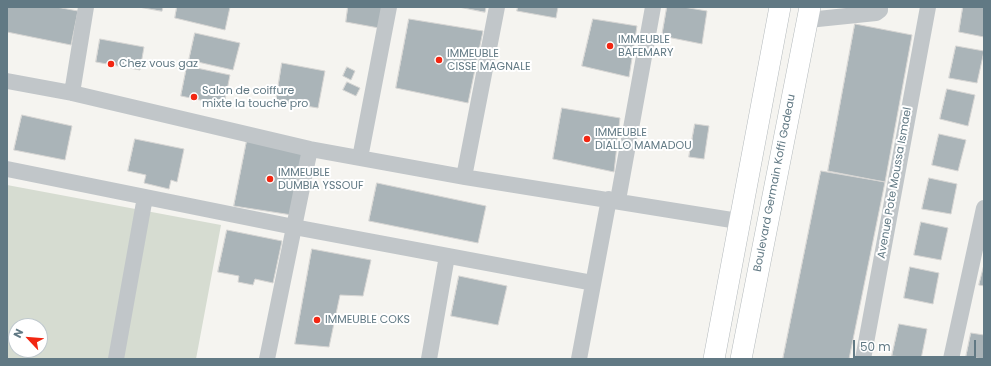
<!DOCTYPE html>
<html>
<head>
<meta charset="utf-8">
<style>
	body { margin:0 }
	#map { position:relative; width:991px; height:366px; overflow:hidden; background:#f5f4f0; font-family:Poppins,sans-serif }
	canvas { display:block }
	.frame { position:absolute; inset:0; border:8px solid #617984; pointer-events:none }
	.north { position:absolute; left:8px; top:318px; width:40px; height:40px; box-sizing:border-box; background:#fff; border:1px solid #c0c9ce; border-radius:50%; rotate:296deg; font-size:11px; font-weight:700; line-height:16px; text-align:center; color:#617984 }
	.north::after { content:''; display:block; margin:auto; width:14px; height:18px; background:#f22612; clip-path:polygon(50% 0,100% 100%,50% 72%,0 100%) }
	.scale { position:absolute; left:853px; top:340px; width:123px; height:18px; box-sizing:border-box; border:2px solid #617984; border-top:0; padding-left:5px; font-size:12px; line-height:14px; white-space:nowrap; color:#617984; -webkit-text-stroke:3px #fff; paint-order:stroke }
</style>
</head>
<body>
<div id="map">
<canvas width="991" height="366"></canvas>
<div class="frame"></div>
<div class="north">N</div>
<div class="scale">50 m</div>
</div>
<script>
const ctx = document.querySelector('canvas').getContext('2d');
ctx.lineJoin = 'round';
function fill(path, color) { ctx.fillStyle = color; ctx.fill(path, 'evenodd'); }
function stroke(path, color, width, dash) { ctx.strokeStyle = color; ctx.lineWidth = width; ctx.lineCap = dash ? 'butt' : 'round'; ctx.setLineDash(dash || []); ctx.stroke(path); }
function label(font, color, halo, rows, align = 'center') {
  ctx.font = font + ' Poppins,sans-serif'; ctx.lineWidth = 4; ctx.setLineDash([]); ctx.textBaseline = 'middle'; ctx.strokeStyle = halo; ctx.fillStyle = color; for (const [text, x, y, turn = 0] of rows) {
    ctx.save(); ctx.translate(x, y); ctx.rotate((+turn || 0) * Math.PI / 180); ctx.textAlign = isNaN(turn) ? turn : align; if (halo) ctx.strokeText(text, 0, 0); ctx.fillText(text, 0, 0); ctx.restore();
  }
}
fill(new Path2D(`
	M7 185 221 225 196 359H7ZM16 326H40V350H16Z`), '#d6dcd1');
const building = new Path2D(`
	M7 7H56L78 11 71 45 7 32Z
	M139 7H163L162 11Z
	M177 7H230L225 30 175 18Z
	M348 7H382L379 28 346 22Z
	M459 7H486L485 12Z
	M518 7H558L556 18 517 11Z
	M667 7H683L707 11 702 44 662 36Z
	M963 7H984V37L959 32Z
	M409 19 483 31 468 103 396 88Z
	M593 19 637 26 629 77 582 66Z
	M855 24 912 35 885 182 828 171Z
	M195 33 240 43 233 70 189 60Z
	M100 39 144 47 140 70 96 62Z
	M956 46 984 51 977 83 949 78Z
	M282 63 325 71 318 108 276 101Z
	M187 66 230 75 224 105 181 96Z
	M347 67 355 71 351 80 343 76Z
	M347 82 360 88 356 96 343 90Z
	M947 89 975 95 968 126 940 119Z
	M562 108 620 118 614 172 553 159Z
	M22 115 72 126 65 160 14 150Z
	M695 124 709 126 704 159 689 157Z
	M939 134 966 140 958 171 932 165Z
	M135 139 184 149 177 182 171 180 169 189 144 183 146 175 128 171Z
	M247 140 307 152 292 215 234 206Z
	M821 171 885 182 849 359H783Z
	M929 178 957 184 951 214 922 209Z
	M377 183 486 206 478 243 369 221Z
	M921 222 948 228 941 260 914 255Z
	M227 230 282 241 273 283 255 279 253 285 238 282 239 276 218 272Z
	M312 249 371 260 363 296 340 295 329 347 295 344Z
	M984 265V286L979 285Z
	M910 267 939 273 933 304 904 298Z
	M459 276 507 286 498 325 451 316Z
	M899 324 927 329 921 359 892 356Z
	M971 333 984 335V359L966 357Z`);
fill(building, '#aab4b8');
stroke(building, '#d6d5d3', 1);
const major = new Path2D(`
	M714 359 780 7
	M741 359 810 7`);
stroke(major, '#b2b8bb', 22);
stroke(new Path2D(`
	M808 20 876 13 880 10V7
	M7 81 72 93 310 149 464 177 738 221
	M72 93 86 7
	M360 158 389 7
	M7 169 294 227 593 283
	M464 177 497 7
	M618 200 653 7
	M116 359 145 197
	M267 359 310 149
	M429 359 447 256
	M579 359 609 199
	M863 359 928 7
	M951 359 984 208`), '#c1c6c9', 16);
stroke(major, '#fff', 21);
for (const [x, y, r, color] of [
	[610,46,4,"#f22612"],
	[439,60,4,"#f22612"],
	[111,64,4,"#f22612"],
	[194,97,4,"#f22612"],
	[587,139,4,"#f22612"],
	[270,179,4,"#f22612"],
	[317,320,4,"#f22612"]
]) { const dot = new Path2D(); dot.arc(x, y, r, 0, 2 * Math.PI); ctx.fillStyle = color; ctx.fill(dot); stroke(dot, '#fff', 1.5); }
label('11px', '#617984', '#fff', [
	["IMMEUBLE",618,40],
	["BAFEMARY",618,53],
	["IMMEUBLE",447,54],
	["CISSE MAGNALE",447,67],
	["Chez vous gaz",119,64],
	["Salon de coiffure",202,91],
	["mixte la touche pro",202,104],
	["IMMEUBLE",595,133],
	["DIALLO MAMADOU",595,146],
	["IMMEUBLE",278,173],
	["DUMBIA YSSOUF",278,186],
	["IMMEUBLE COKS",325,320]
], 'left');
label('11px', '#617984', '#fff', [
	["Boulevard Germain Koffi Gadeau",775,183,-79],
	["Avenue Pote Moussa Ismael",895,183,-80]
]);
</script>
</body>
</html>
